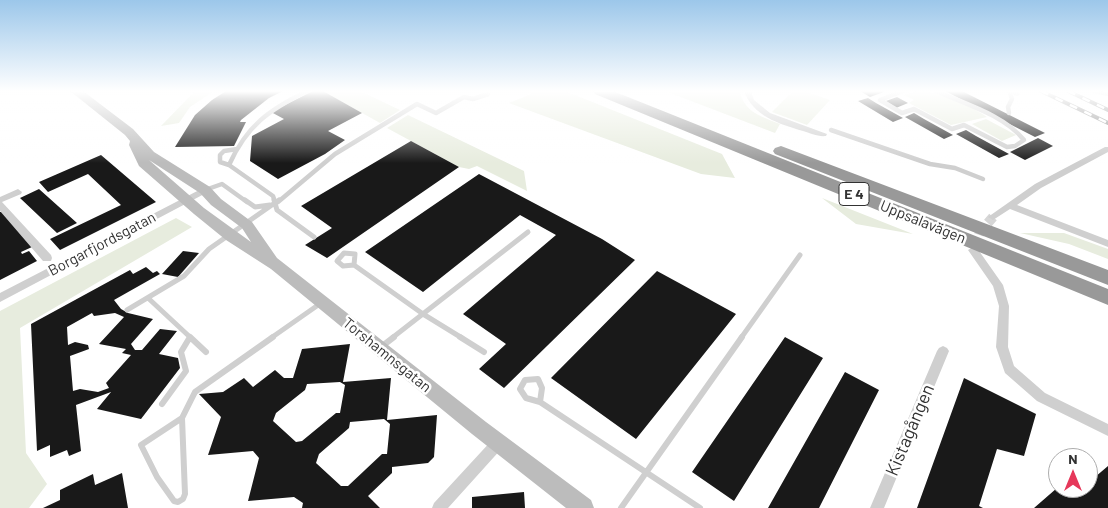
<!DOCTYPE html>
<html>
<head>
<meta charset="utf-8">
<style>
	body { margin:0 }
	#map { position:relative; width:1108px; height:508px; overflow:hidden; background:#fff; font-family:Barlow,sans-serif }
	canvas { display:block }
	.north { position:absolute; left:1048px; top:448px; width:50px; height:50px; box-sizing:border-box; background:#fff; border:1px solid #adadad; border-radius:50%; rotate:0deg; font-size:14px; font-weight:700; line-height:20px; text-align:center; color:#323232 }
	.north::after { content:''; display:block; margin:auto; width:18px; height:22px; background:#e6385a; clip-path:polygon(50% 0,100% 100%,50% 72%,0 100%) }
</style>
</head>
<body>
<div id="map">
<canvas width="1108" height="508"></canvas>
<div class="north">N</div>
</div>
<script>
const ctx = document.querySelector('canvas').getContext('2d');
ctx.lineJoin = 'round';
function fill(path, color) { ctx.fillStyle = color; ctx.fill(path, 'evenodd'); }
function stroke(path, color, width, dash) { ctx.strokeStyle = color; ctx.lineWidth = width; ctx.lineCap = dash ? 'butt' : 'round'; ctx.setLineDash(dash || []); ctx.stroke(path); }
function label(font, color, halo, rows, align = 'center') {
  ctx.font = font + ' Barlow,sans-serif'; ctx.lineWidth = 5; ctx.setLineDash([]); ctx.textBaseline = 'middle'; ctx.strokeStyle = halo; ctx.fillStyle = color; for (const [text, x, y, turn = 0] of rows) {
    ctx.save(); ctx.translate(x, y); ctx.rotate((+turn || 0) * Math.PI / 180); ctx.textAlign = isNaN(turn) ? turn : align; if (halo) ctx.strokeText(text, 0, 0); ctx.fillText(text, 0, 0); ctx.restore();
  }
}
fill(new Path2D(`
	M195 91H214L190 107 179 123 161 126Z
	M323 91H360L400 110 380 123Z
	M530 91H565L722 154 735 178 701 174 509 103 531 94Z
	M665 91H740C743 112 763 117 780 124L775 133Z
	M793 91H804L830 100 807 125 772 112Z
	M917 91C941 91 968 104 987 117L951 125 909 103 914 100 904 95Z
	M408 115 524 171 527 191 477 166 469 169 459 167 387 128Z
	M986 119 1016 135 1002 141 972 124Z
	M822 198 913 234 856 224Z
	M176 218 192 227 20 328 26 453 47 484 29 508H0V311Z
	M1020 233H1064L1108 249V259L1069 244Z`), '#e7ecde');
fill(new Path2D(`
	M226 91H283L269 98 241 120 240 122H246L234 146 175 147 195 115 212 100Z
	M313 91H323L362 113 328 131 345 140 325 154 278 179 250 161 252 136 284 119 271 112Z
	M860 91H884V92L870 97Z
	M945 91H962L1045 133 1035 137Z
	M897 97 908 103 896 108 886 101Z
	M868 98 876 103 903 118 893 122 858 101Z
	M914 113 924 119 953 135 944 139 905 117Z
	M966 130 976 136 1009 154 999 158 956 134Z
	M1038 138 1053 146 1025 160 1010 152Z
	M411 141 459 167 327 258 305 245 332 228 301 206Z
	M101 155 156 202 60 250 50 239 121 205 88 174 48 192 39 182Z
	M479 174 602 239 635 260 504 388 479 369 506 344 463 314 556 235 520 215 423 292 365 252Z
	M39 189 77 223 57 233 20 198Z
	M0 212H4L32 247 21 252 22 254 29 251 37 261 0 280Z
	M183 251 199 253 178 277 162 274Z
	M146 267 153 273 157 271 160 274 114 300 121 309 128 313 153 319 131 344 135 350H142L160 329 177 331 159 354 178 358 180 368 141 419 97 409 111 392 76 405 81 451 69 456 67 450 50 457V445L37 451 31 324 130 270 133 274ZM92 313 94 316 115 313 124 317 99 344 126 349 122 353 131 355 106 383 109 388 98 392 80 389 73 391 70 356 89 349 88 345 75 342 68 345 67 327Z
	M657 271 736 314 636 439 551 378Z
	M785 337 823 358 734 501 692 472Z
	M350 344 343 382 391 378 387 420 437 415 434 457 428 463 392 467V473L368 496 380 508H302L303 503 294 497 248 501 259 458 253 451 208 455 221 417 199 394 223 392 244 378 253 387 275 370 284 378H293L302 349ZM340 382 345 385 340 413H336L302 441 296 442 273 421 276 413 305 390 307 384ZM384 419 390 424 387 454H382L348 486H341L316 463 319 454 349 428 350 422Z
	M845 372 879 390 819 508H768Z
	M964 378 1036 414 1024 456 997 449 979 506 983 508H917Z
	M1108 466V508H1034L1057 488H1088V483Z
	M122 473 128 508H43L60 500V490L93 474 95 485Z
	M524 492 525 508H472V497Z`), '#191919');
stroke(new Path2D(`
	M974 249 980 232 993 217`), '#d6d6d6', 10, [10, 5]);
stroke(new Path2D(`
	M903 91 880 100 902 113 914 109 952 129 964 125 1007 147 1015 146 1024 140C1004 115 965 104 936 91
	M1009 113 1008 107 1012 99 1010 93
	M831 130 930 164 955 168 983 179
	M229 165 220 162V155L224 151 237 149
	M205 190 222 184 247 202
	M275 202 273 196 229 165C247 125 269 110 307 91
	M278 202 335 154 417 104 436 113 464 97 473 99 488 94`), '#cfcfcf', 4.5);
stroke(new Path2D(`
	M245 200 255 207 270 205
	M274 200 277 210 314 237
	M344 253 355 254 354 265 343 266 337 261Z
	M354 265 423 314 462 338
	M148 298 191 338
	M127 310 184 276 209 249 279 200
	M271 338 321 303
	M392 338 528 232
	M741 338 800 255`), '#cfcfcf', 5);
stroke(new Path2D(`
	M190 337 206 352
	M460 337 484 352
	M381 347 394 337
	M538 379 542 388 540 402 526 398 520 389 525 380Z
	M540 402 700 508
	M162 404 186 371 181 352 190 337
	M182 418 185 494 183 499 178 502 174 501 157 477 141 445Z
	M182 418 195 392 273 337
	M621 508 742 337`), '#cfcfcf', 6);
fill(new Path2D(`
	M744 91H751L754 100 770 113 827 134 826 136C818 137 810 133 803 131 779 124 753 116 744 91Z
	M1003 91H1016L1021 94 1017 96Z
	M1093 91 1108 92V96L1093 93Z
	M1105 147H1108V152L1041 188 1017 205 1108 240V247L1010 209 993 220 988 217 1035 184Z
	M205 187 208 188 209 190 208 192 0 302V293Z
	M18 189 22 192 21 194 2 202 51 255 52 258 51 261H43L0 211V197Z
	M973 247 977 248 1003 285 1009 306 1008 347 1014 366 1045 393 1108 424V436L1037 401 1005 373 996 347 999 306 993 286 968 250Z
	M943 346 947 348 949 351 884 508H870L937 351 939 348Z
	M498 437 503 439 505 443 503 447 448 508H432L434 503 493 439Z`), '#cfcfcf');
fill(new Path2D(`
	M70 91H83L133 129 154 152 210 187 221 199 252 222 277 258 486 422 591 500 594 508H566L472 434 271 269 226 240 194 214 139 166 129 145 130 141 125 135ZM149 160 200 193 211 205 242 228 251 242 204 208Z`), '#bcbcbc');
fill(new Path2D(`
	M593 91H613L1108 289V305L595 94Z
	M781 146 1108 270V285L775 154 773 151 775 148Z`), '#999');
const rail = new Path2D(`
	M1041 91 1108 123
	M1068 91 1108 110`);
stroke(rail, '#878787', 4);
stroke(rail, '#fff', 2.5, [8]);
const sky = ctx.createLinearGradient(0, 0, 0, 163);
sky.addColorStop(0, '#9cc7ea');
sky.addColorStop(0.56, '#fff');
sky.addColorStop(1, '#ffffff00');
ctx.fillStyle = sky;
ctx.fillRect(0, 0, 1108, 163);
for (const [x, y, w] of [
	[854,194,30]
]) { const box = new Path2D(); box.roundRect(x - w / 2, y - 11.5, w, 23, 4); ctx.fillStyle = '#fff'; ctx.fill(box); stroke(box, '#323232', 1); }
label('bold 14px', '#323232', null, [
	["E 4",854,194]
]);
label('15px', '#323232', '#fff', [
	["Uppsalavägen",923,222,22],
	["Borgarfjordsgatan",102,244,-28],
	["Torshamnsgatan",387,355,39]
]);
label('18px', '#323232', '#fff', [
	["Kistagången",910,430,-67]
]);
</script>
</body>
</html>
